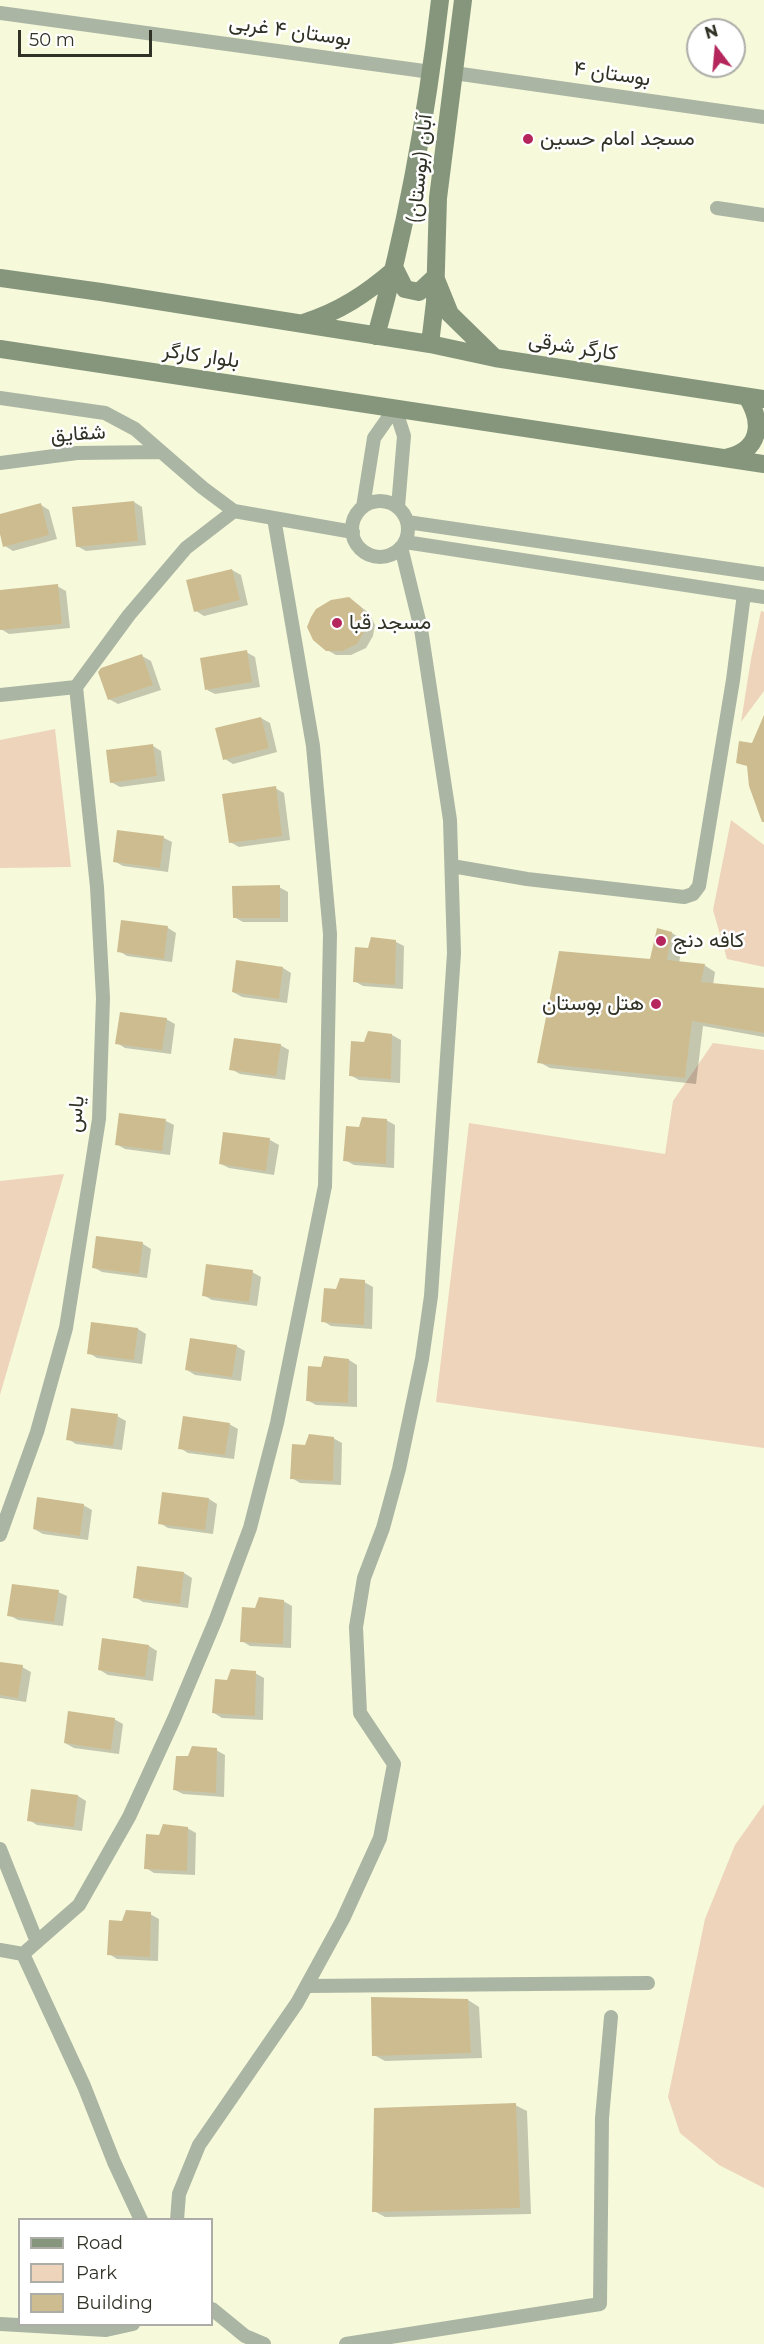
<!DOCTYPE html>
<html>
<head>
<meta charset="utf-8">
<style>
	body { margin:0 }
	#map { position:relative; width:764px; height:2344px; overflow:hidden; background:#f6f9da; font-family:Montserrat,sans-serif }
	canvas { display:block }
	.legend { position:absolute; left:18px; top:2218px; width:195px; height:108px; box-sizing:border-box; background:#fff; border:2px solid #adada8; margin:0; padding:8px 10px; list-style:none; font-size:18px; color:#313226 }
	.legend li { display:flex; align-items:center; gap:12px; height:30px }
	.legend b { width:30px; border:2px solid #adada8 }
	.north { position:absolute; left:686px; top:18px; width:60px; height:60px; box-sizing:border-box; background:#fff; border:2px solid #adada8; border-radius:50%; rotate:344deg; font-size:16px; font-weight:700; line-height:24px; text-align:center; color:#313226 }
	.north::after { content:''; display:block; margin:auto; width:21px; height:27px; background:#b4265c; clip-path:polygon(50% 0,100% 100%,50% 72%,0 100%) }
	.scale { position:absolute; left:18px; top:30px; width:134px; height:27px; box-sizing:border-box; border:3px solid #313226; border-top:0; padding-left:8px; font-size:18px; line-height:21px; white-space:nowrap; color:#313226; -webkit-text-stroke:4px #fff; paint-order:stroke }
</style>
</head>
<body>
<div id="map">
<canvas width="764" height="2344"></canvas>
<ul class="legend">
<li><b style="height:8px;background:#86967c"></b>Road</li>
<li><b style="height:16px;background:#edd4ba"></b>Park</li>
<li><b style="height:16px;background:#cdbc90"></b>Building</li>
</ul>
<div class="north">N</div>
<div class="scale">50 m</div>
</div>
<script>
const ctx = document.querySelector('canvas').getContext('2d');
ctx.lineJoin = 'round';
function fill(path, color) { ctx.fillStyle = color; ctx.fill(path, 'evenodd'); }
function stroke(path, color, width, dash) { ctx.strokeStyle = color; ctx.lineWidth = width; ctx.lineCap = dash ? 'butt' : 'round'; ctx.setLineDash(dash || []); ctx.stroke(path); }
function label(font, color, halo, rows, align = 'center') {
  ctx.font = font + ' Montserrat,Vazirmatn,sans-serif'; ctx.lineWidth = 5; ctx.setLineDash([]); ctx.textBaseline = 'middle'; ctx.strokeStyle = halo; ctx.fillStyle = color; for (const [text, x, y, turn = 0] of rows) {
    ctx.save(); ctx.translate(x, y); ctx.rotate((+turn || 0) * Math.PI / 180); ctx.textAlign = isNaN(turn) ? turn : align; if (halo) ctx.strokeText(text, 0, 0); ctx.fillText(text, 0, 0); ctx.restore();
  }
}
fill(new Path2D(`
	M761 611 764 612V691L741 722 751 659Z
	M55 729 71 867 0 868V740Z
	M731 820 764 845V967L727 959 713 910Z
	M713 1043 764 1050V1448L436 1402 469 1123 665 1154 673 1101Z
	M64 1174 0 1395V1181Z
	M764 1804V2188L719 2165 680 2133 668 2097 705 1919 735 1845Z`), '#edd4ba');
fill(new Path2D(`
	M134 502 142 507 146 545 86 551 77 546Z
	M41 505 49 510 57 539 13 551 5 546 0 528V516Z
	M232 570 241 575 248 605 204 616 196 611Z
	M57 586 66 591 70 628 9 634 1 629 0 591Z
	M357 604 369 613 375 625 373 636 366 648 351 655H336L327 650Z
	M246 652 255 657 260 687 215 694 207 690Z
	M142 656 151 661 161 690 118 704 109 699Z
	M261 718 270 723 277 752 233 764 225 759Z
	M153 746 161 751 165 781 120 787 111 782Z
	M275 788 284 793 290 840 239 847 230 842Z
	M164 838 172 842 168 872 123 866 114 861Z
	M279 887 288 892V922H243L234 917Z
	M123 922 168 928 176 933 172 962 127 956 119 951Z
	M658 929 672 933 683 940 679 963 704 965 715 972 713 985 764 989V1037L703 1026 696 1084 550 1068 539 1062 652 961Z
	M396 942 404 946 403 989 363 986 354 981 369 950Z
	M283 968 291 973 287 1003 242 997 233 992Z
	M166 1019 175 1024 171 1054 125 1048 117 1043Z
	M392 1035 401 1040 400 1083 359 1080 350 1075Z
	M280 1045 289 1050 285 1080 240 1074 231 1069Z
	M386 1120 395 1125 394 1168 354 1165 345 1160Z
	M166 1121 174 1125 170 1155 125 1149 116 1144Z
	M225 1134 270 1140 279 1145 274 1175 229 1168 221 1164Z
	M143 1244 151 1249 147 1278 102 1272 93 1267Z
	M252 1272 261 1277 257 1306 212 1300 203 1295Z
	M364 1282 373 1287 372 1329 331 1326 323 1321 337 1290Z
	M93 1323 138 1329 146 1334 142 1364 97 1358 89 1353Z
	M236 1346 245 1351 241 1381 195 1375 187 1370Z
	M349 1360 357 1365V1407L316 1405 307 1400Z
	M117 1416 126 1421 122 1450 76 1444 68 1439Z
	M229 1424 238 1429 234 1459 188 1453 180 1448Z
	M333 1438 342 1443 341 1485 300 1483 292 1478Z
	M164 1493 209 1499 217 1504 213 1534 168 1528 160 1523Z
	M83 1505 92 1510 88 1540 43 1534 34 1529Z
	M184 1573 192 1578 188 1608 143 1602 135 1597Z
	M58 1592 67 1596 63 1626 18 1620 9 1615Z
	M283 1601 292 1606 291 1648 250 1646 242 1641 256 1609Z
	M149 1646 157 1651 153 1681 108 1675 100 1670Z
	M0 1664 22 1667 31 1672 26 1702 0 1698Z
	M255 1673 264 1678 263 1720 222 1718 214 1713Z
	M114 1719 123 1724 119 1754 74 1748 65 1743Z
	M216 1750 225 1755 224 1797 183 1794 175 1790Z
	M78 1796 86 1801 82 1831 37 1825 29 1820Z
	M187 1828 196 1833 195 1875 154 1873 146 1868 160 1837Z
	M150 1914 159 1919 158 1961 117 1959 109 1954 123 1922Z
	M468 2000 479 2007 482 2058 385 2061 374 2055Z
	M515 2105 527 2111 531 2214 385 2217 374 2211Z`), '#0003');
fill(new Path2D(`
	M134 501 138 541 76 547 72 507Z
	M41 503 49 535 3 547 0 534V514Z
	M232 569 240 600 194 612 186 580Z
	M58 584 62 624 0 630V590Z
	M349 597 361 607 367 620 365 630 357 644 342 651H326L313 640 307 627 311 617 316 609 331 600Z
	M247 650 252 682 205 690 200 658Z
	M142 654 153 685 108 700 98 672 101 668Z
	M764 715V822H762L749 786 747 766 736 763 739 741 752 743Z
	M261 717 269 748 223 760 215 728Z
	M153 744 157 776 110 783 106 750Z
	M276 786 282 836 229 843 222 794Z
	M117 830 164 836 160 868 113 862Z
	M280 885V918H233L232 886Z
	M121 920 168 926 164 959 117 952Z
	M657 928 672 932 667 960 705 964 701 982 764 988V1033L692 1021 685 1078 537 1063 559 951 650 959Z
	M371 937 396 940 395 985 353 982 355 947 368 948Z
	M236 960 283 967 279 999 232 992Z
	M120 1012 167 1018 162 1050 115 1044Z
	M368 1031 392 1034 391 1079 349 1076 351 1041 364 1042Z
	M234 1038 281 1044 276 1076 229 1070Z
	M119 1113 166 1119 162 1151 115 1145Z
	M362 1117 387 1119 386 1164 343 1161 346 1126 359 1127Z
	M223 1132 270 1138 266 1171 219 1164Z
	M96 1236 143 1242 139 1274 92 1268Z
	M206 1264 253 1270 249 1302 202 1296Z
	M340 1278 365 1280 364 1325 321 1322 324 1288 336 1289Z
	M91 1322 138 1328 134 1360 87 1354Z
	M190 1338 237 1345 232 1377 185 1370Z
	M324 1356 349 1359 348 1403 306 1401 308 1366 321 1367Z
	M71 1408 118 1414 113 1446 66 1440Z
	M183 1416 230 1423 225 1455 178 1449Z
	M309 1434 334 1437 333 1481 290 1479 292 1444 305 1445Z
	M162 1492 209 1498 205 1530 158 1524Z
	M37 1497 84 1504 80 1536 33 1529Z
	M137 1566 184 1572 180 1604 133 1598Z
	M12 1584 59 1590 54 1622 7 1616Z
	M259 1597 284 1600 283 1644 240 1642 242 1607 255 1608Z
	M102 1638 149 1645 145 1677 98 1670Z
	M0 1662 23 1665 18 1698 0 1695Z
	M231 1669 256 1671 255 1716 212 1713 215 1679 227 1680Z
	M68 1711 115 1718 111 1750 64 1743Z
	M192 1746 217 1748 216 1793 173 1790 176 1756H188Z
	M31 1789 78 1795 74 1827 27 1821Z
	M163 1824 188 1827 187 1871 144 1869 146 1834 159 1835Z
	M126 1910 151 1912 150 1957 107 1955 109 1920 122 1921Z
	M371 1997 468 1999 471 2053 372 2056Z
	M516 2103 520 2208 372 2212 374 2108Z`), '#cdbc90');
stroke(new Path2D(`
	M0 13 431 72
	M454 73 764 117
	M717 208 764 215
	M0 398 105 413 135 429 203 488 234 511 353 532
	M395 408 404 436 398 507
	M0 463 77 453 159 452
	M352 529a28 28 0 1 1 56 0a28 28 0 1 1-56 0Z
	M363 507 374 438 395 408
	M407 522 764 574
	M405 542 764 597
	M0 695 76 687 129 615 186 548 234 511
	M452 866 527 879 684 897 693 894 699 886 733 680 744 594
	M0 1535 37 1432 66 1328 99 1119 103 998 97 887 76 687
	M0 1849 37 1942
	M0 1950 23 1954
	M23 1954 79 1905 129 1817 174 1719 216 1619 250 1528 277 1423 325 1186 330 934 313 746 274 518
	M23 1954 84 2086 114 2162 141 2220
	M307 1986 648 1983
	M177 2220 179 2194 199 2145 297 2003 343 1919 380 1838 394 1764 360 1713 356 1627 364 1578 383 1528 399 1469 422 1359 431 1296 454 953 450 820 421 629 401 547
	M212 2309 245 2336 264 2344
	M0 2324 106 2330 133 2324
	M346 2344 600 2304 602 2118 611 2017`), '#aab5a3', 14);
stroke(new Path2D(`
	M0 278 101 292 430 344 495 358 764 399
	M303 323C339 312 366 294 395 269L405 289 419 292 435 277 450 314 494 357
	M376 336C407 226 427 113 440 0
	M430 344 435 302 438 198 463 0
	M0 349 764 464
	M725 458C760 451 764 424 747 397`), '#86967c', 18);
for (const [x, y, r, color] of [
	[528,139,6,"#b4265c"],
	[337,623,6,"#b4265c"],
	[661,941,6,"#b4265c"],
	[656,1004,6,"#b4265c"]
]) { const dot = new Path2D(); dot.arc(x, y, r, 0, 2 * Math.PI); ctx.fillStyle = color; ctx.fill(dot); stroke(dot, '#fff', 2); }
label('21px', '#313226', '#fff', [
	["بوستان ۴ غربی",290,31,8],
	["بوستان ۴",612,74,8],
	["آبان (بوستان)",420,169,-84],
	["کارگر شرقی",573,347,9],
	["بلوار کارگر",201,356,8],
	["شقایق",78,434,-4],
	["یاس",76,1114,-85]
]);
label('21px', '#313226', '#fff', [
	["مسجد امام حسین",540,139],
	["مسجد قبا",349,623],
	["کافه دنج",673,941],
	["هتل بوستان",644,1004,"right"]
], 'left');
</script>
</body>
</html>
